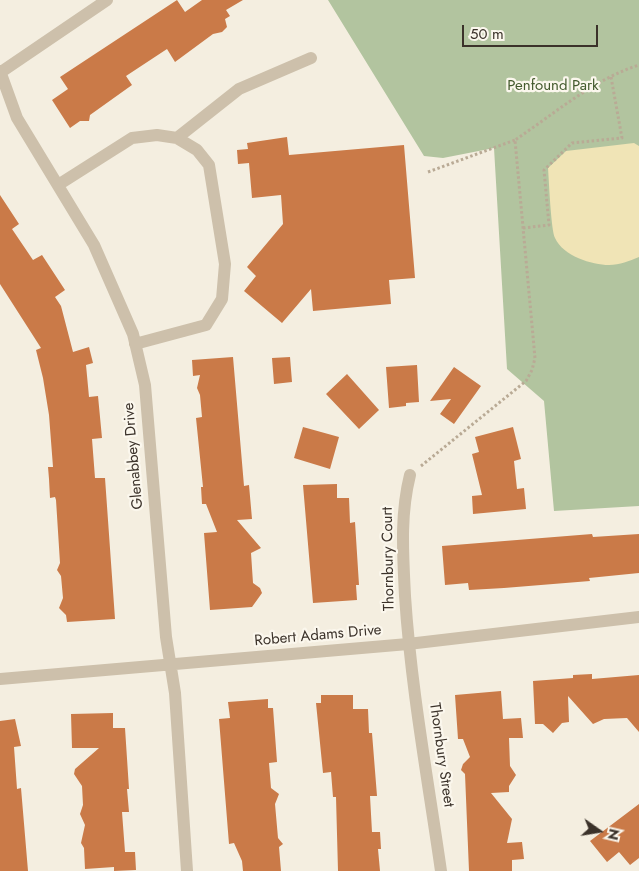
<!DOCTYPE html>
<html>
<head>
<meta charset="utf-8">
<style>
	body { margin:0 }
	#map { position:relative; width:639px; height:871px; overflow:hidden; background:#f4eee0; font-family:Jost,sans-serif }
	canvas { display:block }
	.north { position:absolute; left:574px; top:806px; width:50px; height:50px; -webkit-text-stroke:4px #fbf7ed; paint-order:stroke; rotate:103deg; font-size:14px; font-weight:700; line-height:20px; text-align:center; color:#3b322a }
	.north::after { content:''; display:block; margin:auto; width:18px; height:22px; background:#3b322a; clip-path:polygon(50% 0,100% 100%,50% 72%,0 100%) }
	.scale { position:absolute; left:462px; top:25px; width:136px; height:22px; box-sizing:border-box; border:2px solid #3b322a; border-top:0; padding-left:6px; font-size:15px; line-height:18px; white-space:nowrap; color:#3b322a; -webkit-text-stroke:4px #fbf7ed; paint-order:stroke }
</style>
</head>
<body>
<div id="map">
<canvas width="639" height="871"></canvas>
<div class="north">N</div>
<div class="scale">50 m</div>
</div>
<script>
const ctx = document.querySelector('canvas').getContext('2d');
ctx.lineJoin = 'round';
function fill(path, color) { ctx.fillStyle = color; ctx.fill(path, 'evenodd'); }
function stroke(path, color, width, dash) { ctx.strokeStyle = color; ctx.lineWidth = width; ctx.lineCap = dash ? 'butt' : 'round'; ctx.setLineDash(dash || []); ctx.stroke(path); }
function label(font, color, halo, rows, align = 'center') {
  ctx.font = font + ' Jost,sans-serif'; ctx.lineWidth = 4.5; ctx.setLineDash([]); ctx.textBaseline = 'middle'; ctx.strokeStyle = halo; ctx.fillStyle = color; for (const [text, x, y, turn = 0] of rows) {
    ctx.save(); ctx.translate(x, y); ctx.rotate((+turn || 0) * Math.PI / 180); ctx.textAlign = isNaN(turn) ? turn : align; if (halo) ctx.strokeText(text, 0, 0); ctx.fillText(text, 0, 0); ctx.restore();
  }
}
fill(new Path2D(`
	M328 0H639V506L554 511 544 401 507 369 494 148 443 158 424 156Z`), '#b2c49f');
fill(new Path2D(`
	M634 143 639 146V257C629 261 620 265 609 265 592 265 563 256 555 238 551 230 549 181 548 168L566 151Z`), '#f0e4b6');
fill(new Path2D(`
	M177 0 185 12 202 0H243L226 10 230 16 225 19 227 27 222 32 213 34 175 62 167 49 126 76 132 85 90 115 89 121H80L70 128 52 100 68 89 60 77Z
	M287 137 289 155 404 145 415 278 389 280 391 304 313 311 311 289 282 323 244 291 256 276 247 267 283 224 281 195 252 198 249 163 238 164 237 150 248 149 247 143Z
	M0 195 19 224 12 229 33 260 42 255 65 290 55 297 61 306 73 352 89 347 93 363 86 365 89 397 98 396 102 438 92 439 95 478H105L115 619 67 622 66 615 59 608 63 598 61 576 57 570 60 563 56 500 55 497 50 498 49 479 48 467H53L49 415 43 378 36 350 41 348 0 284Z
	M233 357 244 486 249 485 252 519 237 520 261 548 251 553 253 583 260 588 262 593 252 607 210 610 204 533 217 532 206 504H202L201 487H203L196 418 202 417 200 395 197 388 200 375 193 376 192 360Z
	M290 357 292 382 274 384 272 358Z
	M417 365 419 402 406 403V406L389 408 386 367Z
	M454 367 481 386 454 424 440 414 451 399 430 401Z
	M347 374 379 410 359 429 326 394Z
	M303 427 339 437 330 469 294 458Z
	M513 427 521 459 514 461 517 489 524 488 526 509 473 514 472 496 482 495 472 454 479 452 475 437Z
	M337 484V498H349L350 523 355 522 359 585H356L357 600 313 603 303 485Z
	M592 534 593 537 639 534V573L589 578 590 581 504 588 469 590 468 583 445 585 442 546Z
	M592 674V679L639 675V732L627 718 604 719 593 724 568 696 569 722 562 723 553 733 543 724H535L533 681 573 678V675Z
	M501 691 503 719 521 718 523 738H509L510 766 516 775 509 786V792L491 793 512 819 507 843 522 842 524 859 512 860V871H469L465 774 461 770 463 764 470 757 463 739H458L455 695Z
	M321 695H353V709H368L369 733H372L377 796H370L372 832H380L381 849H378L380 871H338L336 797H333L331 772 323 773 316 703H321Z
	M268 699V708H273L277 762 269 763 271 788 279 794 275 804 278 838 283 844 279 847 281 871H243L242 861 234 843 229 844 219 719 230 718 228 702Z
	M113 713V728H125L129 789H127L129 812H122L125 852H135L136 870 114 871V867L85 869 84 848 81 843 85 825 80 814 83 805 82 786 74 774 75 769 99 748H72L71 714Z
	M15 719 21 746 14 747 17 789 21 788 28 871H0V721Z
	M639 804V858L630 865 619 852 607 862 590 841Z`), '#ca7a48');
stroke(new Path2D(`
	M428 172 515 140
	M523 228 549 225 544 170 572 143 622 138 611 77
	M421 466 526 381 532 370 535 358 515 140C554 114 594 79 639 65`), '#b9aa95', 3, [2.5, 2.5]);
stroke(new Path2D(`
	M0 71 17 118 94 245 133 334 145 385 166 637 175 693 187 871
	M1 72 107 0
	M177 138 239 89 311 58
	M58 185 132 138 157 135 177 138 197 150 209 165 225 264 222 299 206 325 135 344
	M410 475C400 515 403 554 405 596 411 688 428 780 441 871
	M0 679 408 644 639 617`), '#cdc0ab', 12);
label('15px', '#435a2d', '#fbf7ed', [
	["Penfound Park",553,86]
]);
label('15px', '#3b322a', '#fbf7ed', [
	["Glenabbey Drive",134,456,-95],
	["Thornbury Court",389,559,-91],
	["Robert Adams Drive",318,636,-5],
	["Thornbury Street",441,755,82]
]);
</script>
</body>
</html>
